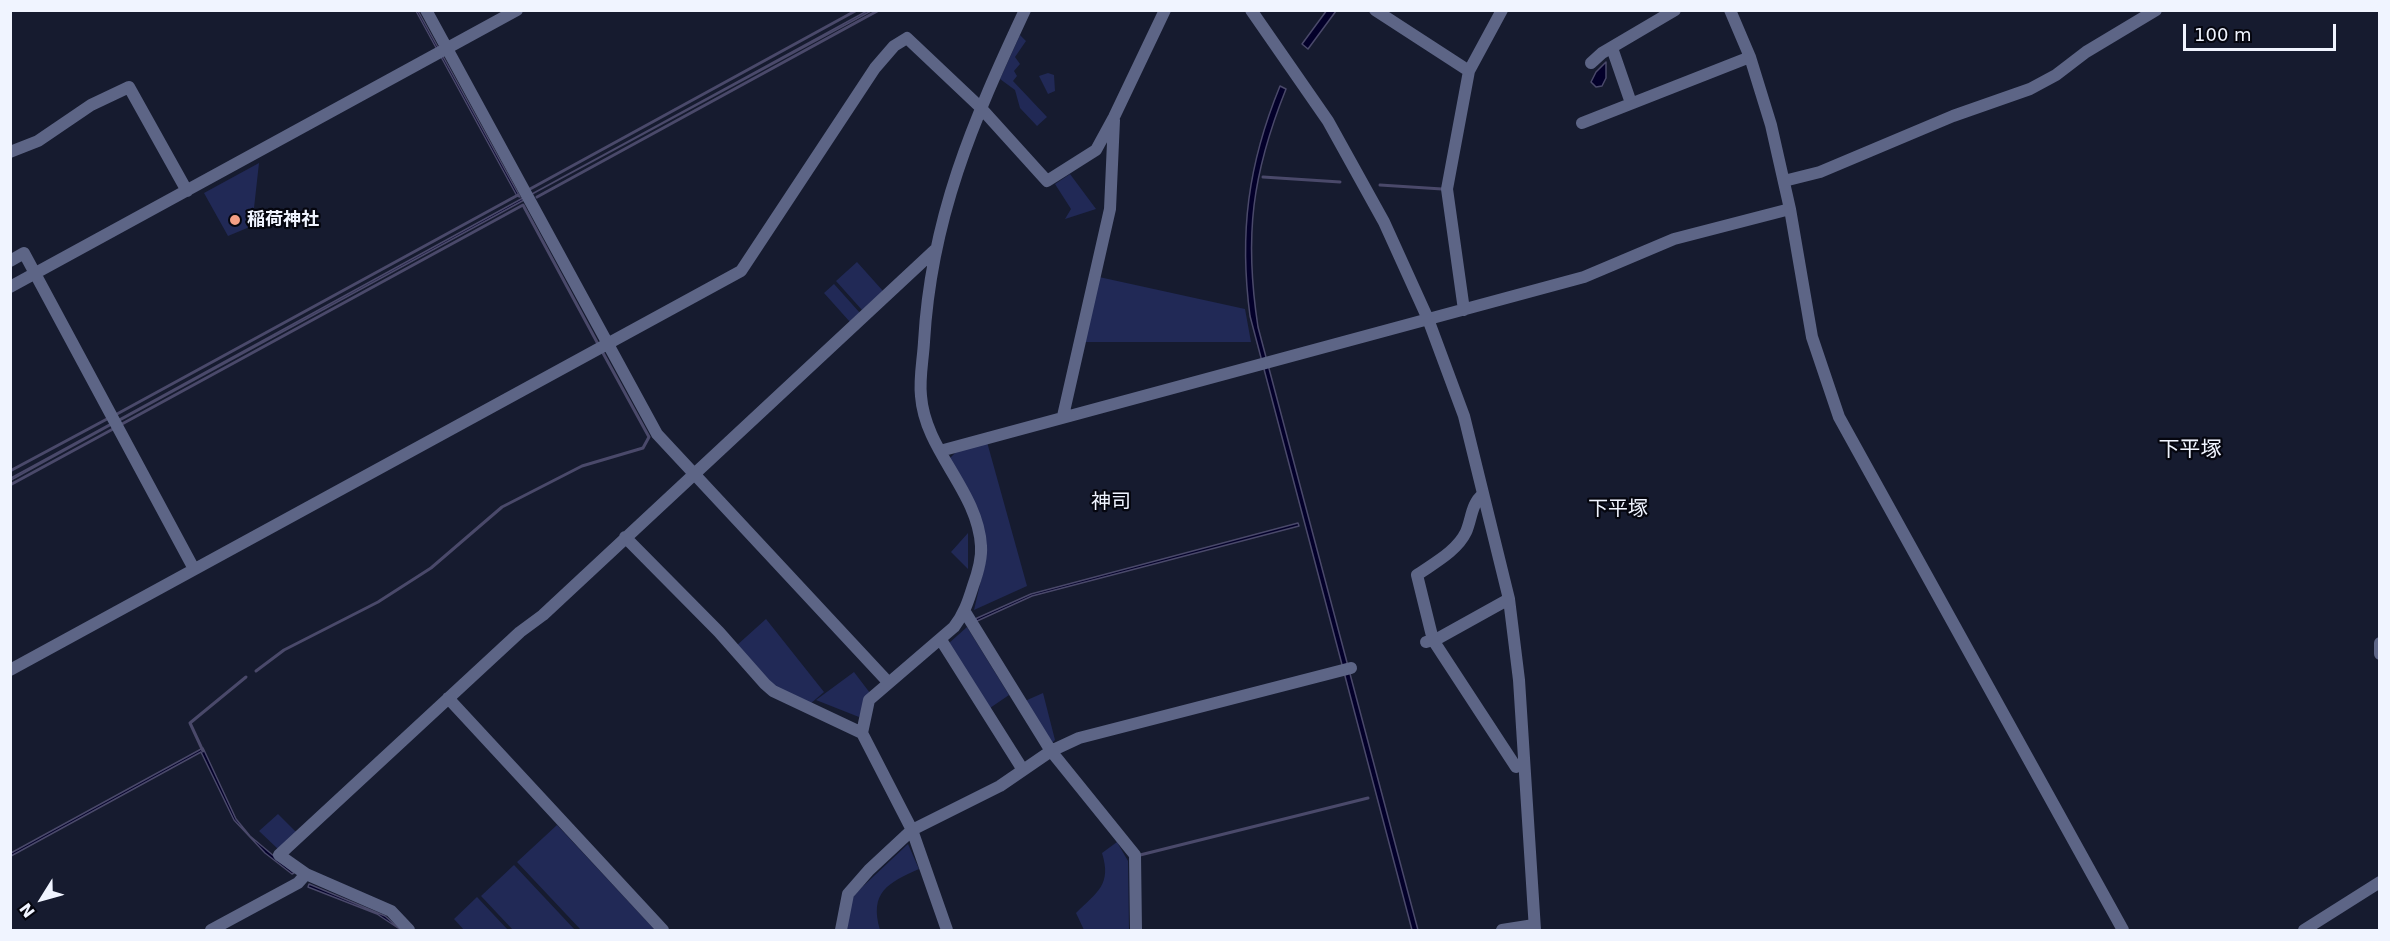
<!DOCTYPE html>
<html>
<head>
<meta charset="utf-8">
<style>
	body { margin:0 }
	#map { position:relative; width:2390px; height:941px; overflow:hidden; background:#161b2f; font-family:"DejaVu Sans",sans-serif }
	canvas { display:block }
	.frame { position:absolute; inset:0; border:12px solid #f0f4ff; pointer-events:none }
	.north { position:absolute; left:12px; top:869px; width:60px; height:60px; -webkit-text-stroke:4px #05060f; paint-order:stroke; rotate:233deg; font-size:16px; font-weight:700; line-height:24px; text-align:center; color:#f0f4ff }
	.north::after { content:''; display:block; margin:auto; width:21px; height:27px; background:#f0f4ff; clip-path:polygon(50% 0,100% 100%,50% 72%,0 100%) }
	.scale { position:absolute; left:2183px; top:24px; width:153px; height:27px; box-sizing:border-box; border:3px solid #f0f4ff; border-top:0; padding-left:8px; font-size:18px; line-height:21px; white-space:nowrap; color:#f0f4ff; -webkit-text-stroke:4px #05060f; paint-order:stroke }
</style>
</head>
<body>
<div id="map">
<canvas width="2390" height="941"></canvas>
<div class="frame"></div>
<div class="north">N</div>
<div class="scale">100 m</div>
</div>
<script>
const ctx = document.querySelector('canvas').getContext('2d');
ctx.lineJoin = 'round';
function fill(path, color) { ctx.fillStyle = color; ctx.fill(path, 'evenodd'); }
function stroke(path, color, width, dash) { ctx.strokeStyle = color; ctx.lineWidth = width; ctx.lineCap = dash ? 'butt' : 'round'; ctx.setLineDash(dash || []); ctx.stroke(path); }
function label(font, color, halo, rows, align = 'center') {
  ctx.font = font + ' "DejaVu Sans","Noto Sans JP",sans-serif'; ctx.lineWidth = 4.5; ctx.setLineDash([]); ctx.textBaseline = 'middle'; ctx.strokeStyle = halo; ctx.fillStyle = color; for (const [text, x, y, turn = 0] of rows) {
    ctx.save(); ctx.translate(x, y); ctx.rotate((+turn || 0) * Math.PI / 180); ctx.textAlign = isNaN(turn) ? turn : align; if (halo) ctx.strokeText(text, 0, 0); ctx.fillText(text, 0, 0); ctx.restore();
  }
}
fill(new Path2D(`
	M1020 35 1026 41 1015 57 1020 64 1014 71 1017 76 1013 81 1047 117 1037 126 1020 108 1015 90 1000 79Z
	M1048 73 1054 75 1055 91 1048 94 1039 76Z
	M259 163 252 226 228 236 204 193Z
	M1070 174 1096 209 1065 219 1071 209 1055 184Z
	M857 262 883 291 862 310 836 281Z
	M1099 277 1245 309 1251 342H1085Z
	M834 284 860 313 850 322 824 293Z
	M987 442 1027 586 974 610 986 559 950 458 956 452Z
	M968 533V569L951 552Z
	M766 619 824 692 810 704 776 689 736 646Z
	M967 627 1009 695 990 708 948 644Z
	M854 672 870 693 859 717 816 700Z
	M1043 693 1055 740 1052 743 1025 701Z
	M278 814 298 834 279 850 259 831Z
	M557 825 655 930H581L517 862Z
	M1117 842 1128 861 1129 930H1084L1076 913C1097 892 1112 885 1102 853Z
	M908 844 919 869C888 883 869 892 880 930H847L850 901 858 891Z
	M514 865 575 930H513L481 896Z
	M477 897 508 930H464L454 919Z`), '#212956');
const water = new Path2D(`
	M1327 10 1336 11 1308 49 1302 44Z
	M416 11H418L520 197 517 196Z
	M867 11H871L532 194Z
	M1606 62V78L1602 86 1596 87 1591 82 1596 72Z
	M1280 86 1286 89C1252 174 1244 236 1258 327L1418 930H1412L1250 316C1239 233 1248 164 1280 86Z
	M523 198 524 200 119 421 118 420Z
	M110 424 111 425 11 480V478Z
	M1298 523 1299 526 1032 596 977 621 975 619 1031 594Z
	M203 748 236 819 250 836 294 873 292 874 265 853 234 820 201 752 11 856V853Z
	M309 884 385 916 401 930 377 914 308 887Z`);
fill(water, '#03002a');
stroke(water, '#4a496a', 1.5);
stroke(new Path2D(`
	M1263 177 1340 182
	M1380 185 1442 189
	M530 189 857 10
	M537 197 879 10
	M117 414 518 195
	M122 424 523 205 598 344
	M10 471 107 419
	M10 485 113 429
	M256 671 284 650 378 602 431 568 502 507 582 466 643 448 649 437 603 353
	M203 751 190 723 246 677
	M1140 855 1368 798`), '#4a496a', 3);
stroke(new Path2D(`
	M426 10 657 434 888 682
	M1251 10 1328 121 1384 222 1428 319 1464 416 1509 599 1519 680 1535 930
	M1375 10 1469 71
	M1730 10 1750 57 1771 125 1790 209 1812 337 1839 417 2123 930
	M1612 48 1631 103
	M1591 63 1602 53 1675 10
	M1582 123 1750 57
	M10 152 38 141 91 105 129 87 187 191
	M1784 181 1820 172 1953 116 2030 89 2056 75 2086 52 2156 10
	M10 261 24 253 194 569
	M10 287 517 10
	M1464 310 1447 189 1469 71 1502 10
	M1063 416 1110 209 1114 120
	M940 451 1584 277 1674 239 1790 209
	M1483 494C1471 504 1472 518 1466 532 1457 551 1434 563 1417 575L1433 640 1516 767
	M625 537 719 632 765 684 773 691 862 733
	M965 612 1051 751 1135 855 1136 930
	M941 640 1023 770
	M1426 642 1437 639 1509 599
	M2380 643V654
	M10 670 741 271 875 68 894 46 907 38 980 107 1047 181 1096 150 1114 117 1165 10
	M448 698 663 930
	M211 930 298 883 306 874
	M409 930 391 911 306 874 279 855 520 632 543 615 935 250
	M841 930 848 894 869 870 912 830 1000 786 1051 751 1079 738 1351 668
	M947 930 912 830 862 733 869 700 954 627C964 614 968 602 973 586 977 575 982 559 981 546 978 491 925 451 921 396 919 379 923 360 924 342 931 218 973 121 1025 10
	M1502 930 1534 925
	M2304 930 2380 882`), '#5d6586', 12);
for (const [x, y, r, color] of [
	[235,220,6,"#f39f85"]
]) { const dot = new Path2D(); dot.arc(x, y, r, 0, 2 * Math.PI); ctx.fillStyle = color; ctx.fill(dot); stroke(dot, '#05060f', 2); }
label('bold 18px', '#f0f4ff', '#05060f', [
	["稲荷神社",247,220]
], 'left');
label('20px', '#f0f4ff', '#05060f', [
	["神司",1111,503],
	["下平塚",1618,510]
]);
label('21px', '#f0f4ff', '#05060f', [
	["下平塚",2190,451]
]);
</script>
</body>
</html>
